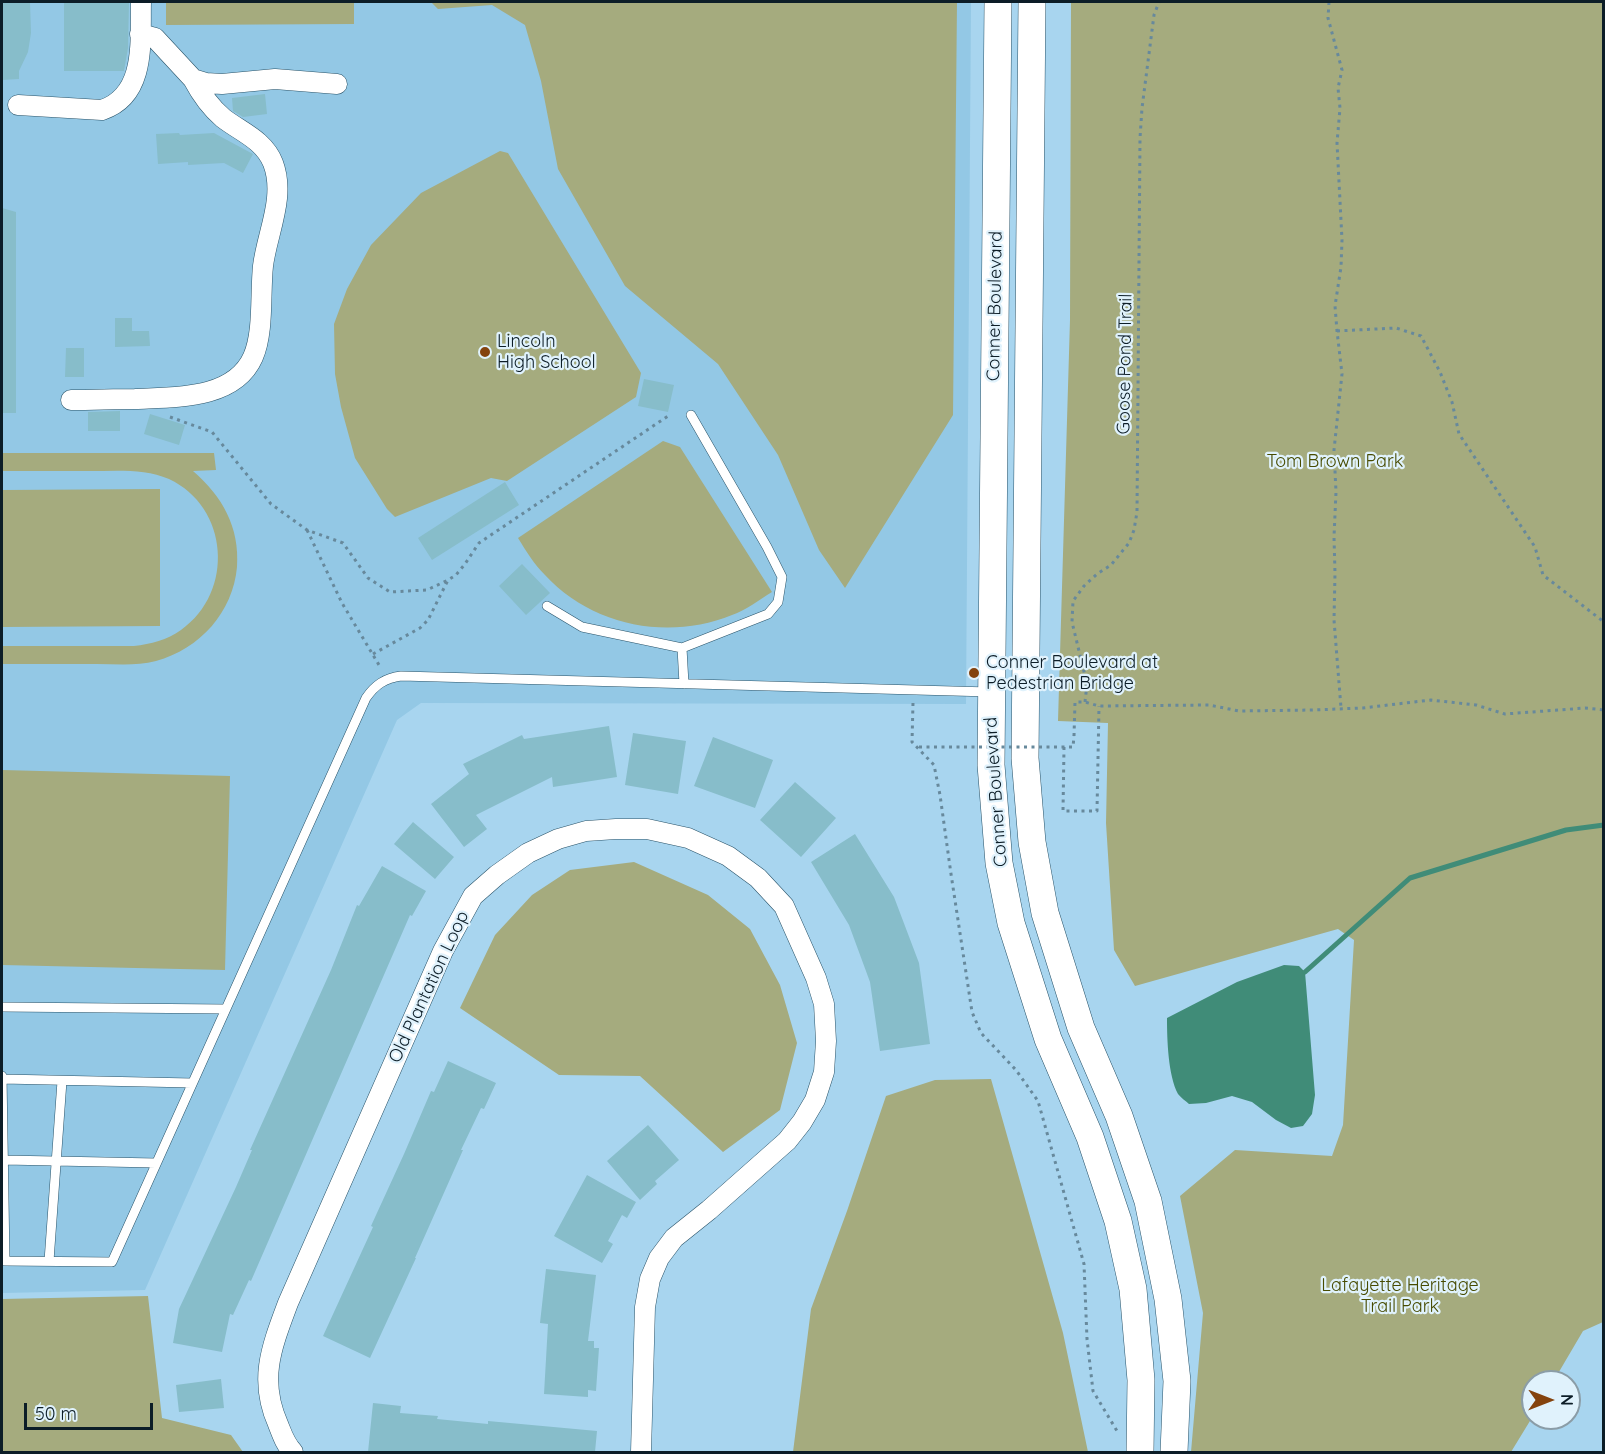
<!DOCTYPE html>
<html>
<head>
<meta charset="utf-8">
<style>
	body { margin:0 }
	#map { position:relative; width:1605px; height:1454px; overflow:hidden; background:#a8d5ef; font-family:Quicksand,sans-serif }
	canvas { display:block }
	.frame { position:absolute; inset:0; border:3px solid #0c1d27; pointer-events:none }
	.north { position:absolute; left:1521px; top:1370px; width:60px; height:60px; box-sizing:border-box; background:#e0f2fc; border:2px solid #8b9da7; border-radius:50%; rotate:90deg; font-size:16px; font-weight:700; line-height:24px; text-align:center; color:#0c1d27 }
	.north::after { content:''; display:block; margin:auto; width:21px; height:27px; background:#84430e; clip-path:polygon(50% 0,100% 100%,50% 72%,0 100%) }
	.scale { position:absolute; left:24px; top:1403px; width:129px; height:27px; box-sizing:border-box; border:3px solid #0c1d27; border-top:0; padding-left:8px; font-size:18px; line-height:21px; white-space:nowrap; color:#0c1d27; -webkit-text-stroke:4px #e0f2fc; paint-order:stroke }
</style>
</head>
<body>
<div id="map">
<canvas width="1605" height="1454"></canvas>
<div class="frame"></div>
<div class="north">N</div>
<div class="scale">50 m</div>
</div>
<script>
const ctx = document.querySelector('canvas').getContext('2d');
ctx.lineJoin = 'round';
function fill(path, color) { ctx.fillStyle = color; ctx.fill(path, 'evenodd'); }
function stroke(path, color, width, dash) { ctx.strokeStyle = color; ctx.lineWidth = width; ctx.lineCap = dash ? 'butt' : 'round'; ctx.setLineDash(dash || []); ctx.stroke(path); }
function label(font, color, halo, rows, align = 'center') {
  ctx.font = font + ' Quicksand,sans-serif'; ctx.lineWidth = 4.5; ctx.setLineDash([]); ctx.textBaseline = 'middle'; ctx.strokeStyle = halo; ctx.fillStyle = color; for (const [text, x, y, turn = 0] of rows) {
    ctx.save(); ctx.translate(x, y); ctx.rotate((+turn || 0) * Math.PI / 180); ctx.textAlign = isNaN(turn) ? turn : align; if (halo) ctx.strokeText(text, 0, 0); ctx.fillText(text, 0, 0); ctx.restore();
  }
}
fill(new Path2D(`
	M2 2H971L966 704 421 703 397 720 145 1290 2 1293Z`), '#93c8e5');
fill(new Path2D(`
	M166 2H354V24L166 25Z
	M431 2H957L953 415 845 588 819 550 778 455 718 364 625 286 558 169 541 81 525 25 492 5 438 9Z
	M1071 2H1603V1322L1583 1331 1553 1382H1533V1416L1511 1452H1191L1203 1313 1180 1196 1235 1150 1332 1156 1343 1125 1354 940 1338 929 1135 986 1114 950 1106 823 1108 723 1058 721 1070 320Z
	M500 151 508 153 641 373 636 397 507 481 491 478 395 517 387 509 355 458 341 407 335 374 334 324 347 289 371 245 421 193Z
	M663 441 680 447 772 592C759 600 746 610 732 615 668 641 592 626 545 575 534 564 526 551 518 538Z
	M2 453H214L216 470 193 471C222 496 240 527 237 567 233 612 200 649 156 661 137 666 117 664 97 664 65 664 33 664 2 664V646H134C151 644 167 640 181 630 235 592 229 507 169 479 144 468 115 471 88 471 59 471 30 471 2 471Z
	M160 489V626L2 627V490Z
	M2 770 230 776 225 970 2 965Z
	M634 862 708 895 750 929 780 985 797 1043 780 1110 723 1152 640 1076 559 1075 460 1008 495 935 532 895 570 870Z
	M991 1079 1063 1333 1088 1452H793L811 1309 847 1211 886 1096 935 1080Z
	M148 1296 162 1418 231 1435 243 1452H2V1299Z`), '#a5ab7e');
fill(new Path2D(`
	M1284 965 1299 966 1305 972 1315 1095 1312 1114 1303 1126 1291 1128 1276 1120 1252 1102 1232 1096 1206 1103 1189 1104C1186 1101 1181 1098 1178 1094 1168 1075 1167 1039 1167 1018L1237 982Z`), '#408c78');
stroke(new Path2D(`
	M1305 972 1410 878 1566 830 1604 825`), '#408c78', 5);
fill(new Path2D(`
	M2 2H30L31 33 28 52 19 71V79L2 80Z
	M64 2H129L128 48 124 71H64Z
	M265 94 267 114 243 117 233 111 232 98Z
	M179 133 180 135 214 133 253 154 243 173 224 163 188 165V162L158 164 156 134Z
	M2 208 16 212V413H2Z
	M115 318H132V331H149L150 346 115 347Z
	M66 348H84V377H65Z
	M644 379 674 385 668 412 638 406Z
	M120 411V431H88V412Z
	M150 414 185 425 179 445 144 434Z
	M505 482 519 505 432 560 418 538Z
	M522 564 550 593 526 615 499 586Z
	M609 726 617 777 553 787 552 777 476 815 487 829 464 847 431 804 469 774 463 764 522 735 524 739Z
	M633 733 686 741 678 794 625 785Z
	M713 737 773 760 755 808 694 786Z
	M795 782 836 818 801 857 760 820Z
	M413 822 454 857 435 879 394 844Z
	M855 834 894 897 919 963 930 1044 880 1051 870 982 849 925 811 862Z
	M382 866 426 891 412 916 410 915 251 1281 249 1280 233 1315 230 1314 222 1352 173 1343 179 1309 236 1187 252 1150H250L331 970 357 905 359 906Z
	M448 1061 496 1083 484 1109 481 1108 461 1150H463L415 1258H416L370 1358 323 1336 373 1227 371 1226 404 1154 431 1091 434 1092Z
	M648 1125 679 1160 655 1181 657 1184 640 1200 607 1161Z
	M587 1175 636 1202 627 1218 622 1215 608 1241 613 1244 602 1263 554 1236Z
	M546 1269 596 1275 588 1341H594V1348H599L596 1391 588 1390V1397L544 1394 548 1324 540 1323Z
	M221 1379 224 1408 179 1412 176 1385Z
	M373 1403 401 1406 400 1413 438 1416 437 1419 488 1424V1421L597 1431 595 1452H368Z`), '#87bdca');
const service = new Path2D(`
	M547 606 582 627 682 648
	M684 684 682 648 768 614 778 602 782 577 767 547 691 415
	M2 1007 225 1009
	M2 1076 5 1261 112 1262 366 698C375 685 385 678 401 676L990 692
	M2 1079 192 1083
	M4 1160 156 1163
	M49 1261 62 1081`);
const minor = new Path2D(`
	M140 34 155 38 193 79 206 83 222 84 275 79 337 84
	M18 105 102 110C147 95 140 40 141 2
	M71 400C93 400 114 399 135 399 174 397 234 400 253 357 264 332 260 294 263 266 267 233 286 197 273 163 264 140 241 132 223 118 210 107 201 94 193 79
	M293 1452C285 1444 282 1434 278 1424 258 1379 272 1346 288 1303L443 951 473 896 497 875 528 853 558 839 586 831 616 829H647L688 838 728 856 758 878 784 906 816 978 824 1004 826 1041 824 1072 815 1100 802 1122 787 1141 709 1210 674 1238 659 1258 650 1279 645 1307 641 1452`);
const secondary = new Path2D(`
	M998 2 991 765 999 863 1011 923 1048 1039 1090 1137 1118 1221 1133 1289 1141 1380 1140 1452
	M1032 2 1025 758 1032 842 1045 913 1081 1028 1119 1116 1148 1201 1168 1299 1177 1381 1174 1452`);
stroke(service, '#295369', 10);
stroke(minor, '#295369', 21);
stroke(secondary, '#295369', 28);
stroke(new Path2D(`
	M1329 2 1328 18 1342 70 1338 88 1340 108 1337 143 1342 240 1341 267 1335 306 1337 331 1342 374 1334 450 1336 492 1334 537 1335 573 1334 620 1341 708
	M1337 331 1396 328 1421 336 1440 372 1452 402 1459 434 1535 547 1543 575 1604 622
	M170 417 212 432 271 504 307 530 343 543 368 578 390 592 427 590 448 580
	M307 530 342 603 379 665
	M373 654 420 628 428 620 448 580 456 575 465 564 479 543 671 414
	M1085 702 1087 684 1072 622 1073 601 1084 586 1097 574 1111 565 1129 543 1134 530 1137 512 1140 138 1142 108 1154 15 1159 2
	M913 703 912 742 934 765 940 795 951 874 972 1012 981 1033 1016 1070 1038 1101 1084 1264 1087 1339 1093 1391 1117 1431
	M1074 736 1075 702H1085L1099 706 1209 705 1239 711 1312 710 1363 708 1431 700 1476 705 1505 714 1585 708 1604 710
	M1064 747 1063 811H1097L1099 706`), '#67899c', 3, [3, 4.5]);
stroke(service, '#fff', 9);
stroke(minor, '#fff', 20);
stroke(secondary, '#fff', 27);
stroke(new Path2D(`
	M919 747H1073L1074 736`), '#67899c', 3, [3, 4.5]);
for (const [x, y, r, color] of [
	[485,352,6,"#84430e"],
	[974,673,6,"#84430e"]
]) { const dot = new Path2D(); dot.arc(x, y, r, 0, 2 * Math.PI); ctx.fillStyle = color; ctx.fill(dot); stroke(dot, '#e0f2fc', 2); }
label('18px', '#0c1d27', '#e0f2fc', [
	["Conner Boulevard",995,306,-89],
	["Goose Pond Trail",1125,364,-89],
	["Conner Boulevard",996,792,-94],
	["Old Plantation Loop",429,987,-65]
]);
label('18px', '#0c1d27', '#e0f2fc', [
	["Lincoln",497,342],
	["High School",497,363],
	["Conner Boulevard at",986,663],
	["Pedestrian Bridge",986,684]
], 'left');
label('18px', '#474b00', '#e0f2fc', [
	["Tom Brown Park",1335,462],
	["Lafayette Heritage",1400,1286],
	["Trail Park",1400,1307]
]);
</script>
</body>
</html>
